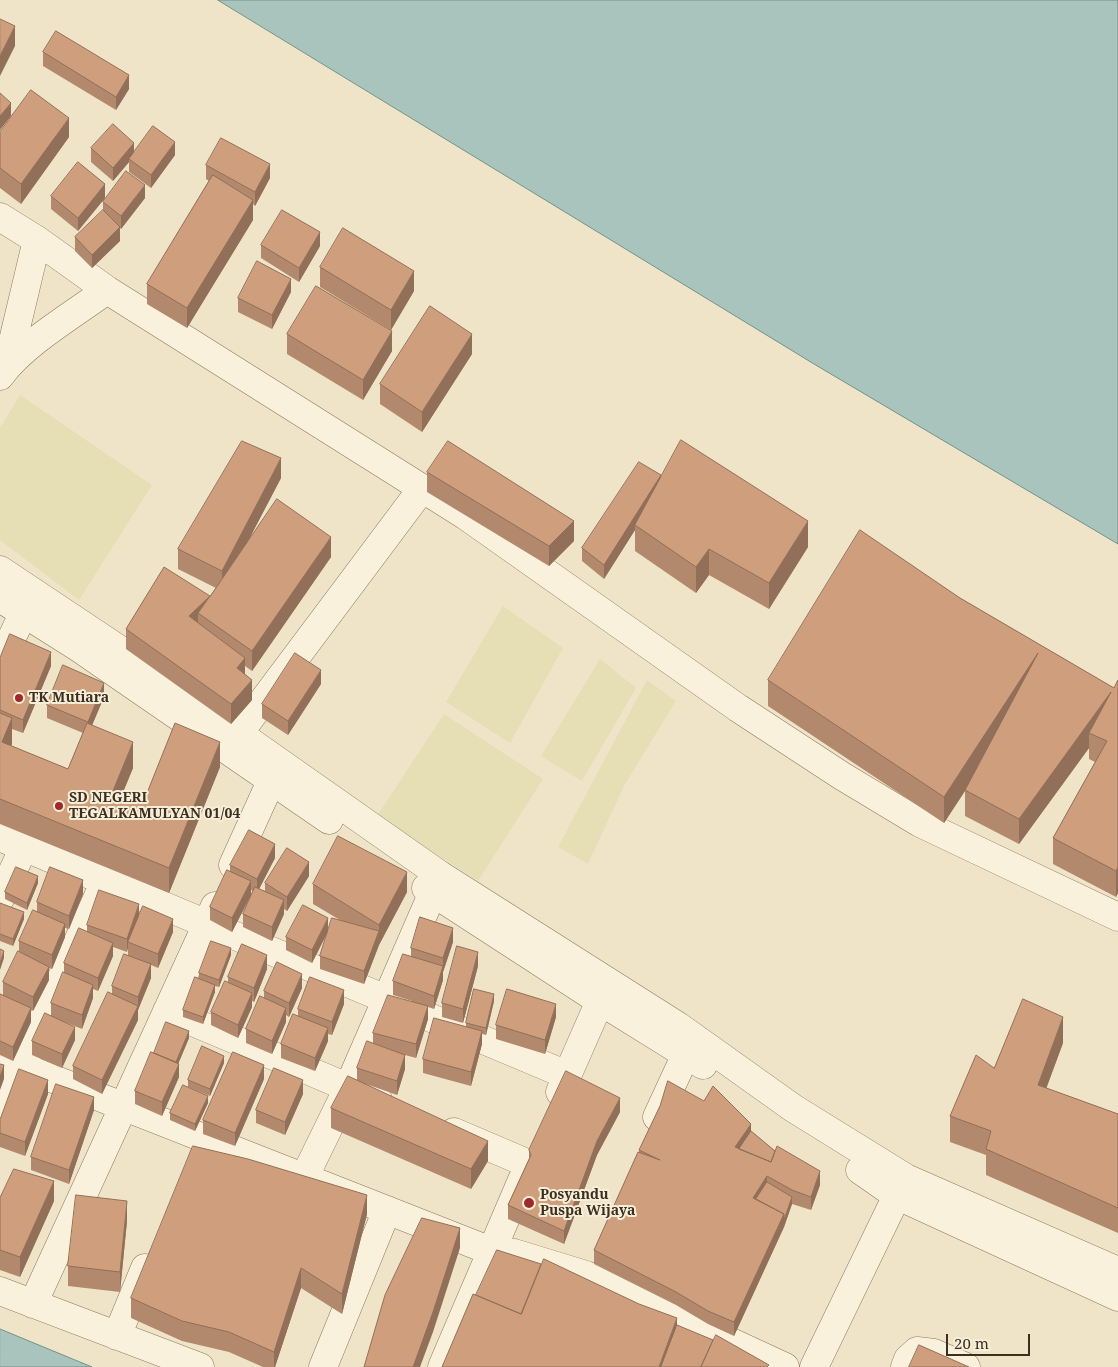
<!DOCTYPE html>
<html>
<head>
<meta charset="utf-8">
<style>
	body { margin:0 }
	#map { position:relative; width:1118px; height:1367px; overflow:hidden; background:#f0e4c8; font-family:"Noto Serif",serif }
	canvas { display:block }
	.scale { position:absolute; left:946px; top:1334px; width:84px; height:22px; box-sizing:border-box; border:2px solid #3d2e20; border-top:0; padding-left:6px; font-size:15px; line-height:18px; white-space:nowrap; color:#3d2e20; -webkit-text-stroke:4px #f7eed8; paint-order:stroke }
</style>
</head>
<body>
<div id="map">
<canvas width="1118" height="1367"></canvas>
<div class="scale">20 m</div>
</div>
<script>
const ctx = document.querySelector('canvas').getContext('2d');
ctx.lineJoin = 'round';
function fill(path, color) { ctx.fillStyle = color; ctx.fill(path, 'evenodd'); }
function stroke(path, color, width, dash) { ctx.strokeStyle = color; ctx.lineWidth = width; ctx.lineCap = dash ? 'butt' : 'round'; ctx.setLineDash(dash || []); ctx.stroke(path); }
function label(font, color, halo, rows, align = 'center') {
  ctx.font = font + ' "Noto Serif",serif'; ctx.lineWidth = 4; ctx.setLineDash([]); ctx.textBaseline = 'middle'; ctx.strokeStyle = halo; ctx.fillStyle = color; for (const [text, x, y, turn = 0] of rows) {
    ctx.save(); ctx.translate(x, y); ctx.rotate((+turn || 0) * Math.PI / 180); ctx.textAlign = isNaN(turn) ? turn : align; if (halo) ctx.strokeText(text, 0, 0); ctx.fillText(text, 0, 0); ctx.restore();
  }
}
fill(new Path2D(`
	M20 395 152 485 79 600 0 540V428Z
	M503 606 563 648 510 743 446 702Z
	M600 659 636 688 582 781 541 756Z
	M647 680 676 701 625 784 588 864 558 847Z
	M444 714 543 779 478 881 377 816Z`), '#e6deb5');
const water = new Path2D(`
	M218 0H1118V544L814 364Z
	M0 1329 92 1367H0Z`);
fill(water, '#a9c4bc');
stroke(water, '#6f938a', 1);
const street = new Path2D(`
	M0 217 37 240 107 290 466 516 738 708 842 776 920 823 1118 917
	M7 366 37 240
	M0 376C23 344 74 314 107 290
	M0 570 117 648 440 875 678 1026 793 1108 906 1178 1118 1271
	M0 598 79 648 329 820
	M0 663 31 597
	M239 733 421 490
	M0 837 207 924 215 906
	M233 865 272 779 282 764
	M426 888 600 1001 703 1065
	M0 899 24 847
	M167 1011 378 1100
	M0 1058 491 1251 514 1253 586 1275 785 1367
	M560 1092 600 1001 609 986
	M0 1115 105 881
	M657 1117 686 1054
	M454 1132 529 1164
	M860 1170 896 1195 1118 1297
	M304 1178 348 1088 440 876
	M0 1291 200 1367
	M33 1304 207 924 567 1075
	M117 1336 145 1268
	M323 1367 387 1210
	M442 1367 522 1180
	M814 1367 905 1179
	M905 1367 908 1359 917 1351 934 1353 966 1367`);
stroke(street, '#8d765c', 29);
stroke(street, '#faf1dc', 28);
fill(new Path2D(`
	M43 52 129 89 116 110 43 66Z
	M0 132 69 137 21 204 0 188Z
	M91 148 134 152 175 155 151 188 129 172V162L113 181 91 162Z
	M206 165 270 178 255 206 253 204V220L187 328 147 304V284L209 181 206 179Z
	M51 196 105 198 78 231 51 209Z
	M145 198 121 229 120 228V241L92 268 75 251V237L103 211V202Z
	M261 245 320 246 299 282 261 258Z
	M320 267 414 291 391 330 320 287Z
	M291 292 272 329 238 312V298Z
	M287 334 392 351 363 400 287 354Z
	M472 354 422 432 380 404V384Z
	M427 472 574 541 549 566 427 492Z
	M281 478 248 541 331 557 252 671 245 666V674L252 700 231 724 126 649V629L210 596 216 588 178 569V549Z
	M661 478 808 547 769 609 709 575 696 593 635 551V530L604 579 582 561V548Z
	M960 598 1114 688 1118 680V893L1116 897 1053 864V838L1095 762 1089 759V748L1019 844 965 816V791L944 823 768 706V680Z
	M0 658 51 666 23 733 12 729V744L11 746 68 769 83 733 47 718V705L104 697 92 725 133 768 122 794 143 803 220 767 169 893 0 824Z
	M321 684 288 735 262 718V704Z
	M275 858 259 889 265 891V883L309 876 287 911 284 909V914L272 941 243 927V914L253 891 251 890V895L232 932 210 920V907L230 872V865Z
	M38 883 27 910 5 899V892Z
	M313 884 407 892 379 945 364 984 320 969V956L328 932 312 963 286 950V937L328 931 340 920 313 904Z
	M83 894 69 929 65 928V937L52 969 49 968V980L33 1011 31 1009V1022L13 1061 0 1055V994L3 995V982L19 952V941L37 911V902Z
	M0 903 24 919 13 946 0 941Z
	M139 916 173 932 158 968 151 965V978L138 1010V1020L102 1094 73 1079V1066L112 993V986L128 956V947L127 952 113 947V956L98 991 93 989V998L82 1029 65 1022 75 1040 62 1068 32 1055V1041L51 1016V1003L64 973V963L87 932V925Z
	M453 942 443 972V980L434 1009 428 1007V1019L416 1058 405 1055V1069L397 1095 366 1084 488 1161 471 1189 331 1128V1108L357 1080V1068L373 1044V1033L412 1001 393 995V981L411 957V948Z
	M231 955 219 987 215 986V992L203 1024 183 1017V1010L199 979V973Z
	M478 966 463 1023 442 1017V1003Z
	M267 969 254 1002 252 1001V1007L238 1038 211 1025V1012L228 982V977Z
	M302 988 289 1017 286 1015V1022L272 1054 246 1043V1029L264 998V991Z
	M494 1001 486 1035 482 1034V1044L471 1086 423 1073V1059L466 1026V1023Z
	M344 1004 332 1035 328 1034V1041L315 1071 281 1058V1044L298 1016V1009Z
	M556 1017 545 1054 496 1039V1025Z
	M189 1038 178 1064 179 1077 162 1116 135 1104V1091L154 1053Z
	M1063 1043 1046 1088 1118 1114V1233L986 1175V1155L950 1142V1116L994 1068Z
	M224 1063 210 1096 188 1087V1080Z
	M264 1079 235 1146 203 1134V1120Z
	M48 1094 25 1156 0 1147V1120Z
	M303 1094 285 1135 256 1123V1110Z
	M208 1103 195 1131 170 1120V1113Z
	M94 1110 69 1184 31 1170V1157Z
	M620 1112 597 1155 564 1244 508 1219V1205L529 1159V1150Z
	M751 1131 775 1151 820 1185 811 1210 792 1204 784 1227 734 1336 708 1324 676 1305 594 1264V1250L639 1153V1150Z
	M0 1198 54 1201 20 1277 0 1270Z
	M367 1214 342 1314 301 1288 275 1367H263L229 1352 182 1341 131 1318V1298Z
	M127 1221 120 1292 68 1286V1266Z`), '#b2896c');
fill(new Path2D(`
	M15 26V46L0 76V56Z
	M129 75V89L116 110V97Z
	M11 103V116L0 130V116Z
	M69 118V137L21 204V184Z
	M175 142V155L151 188V175Z
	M134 143V157L129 159V162L113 181V168Z
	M270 164V178L255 206V192Z
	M105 184V198L78 231V218Z
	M145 185V198L121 229V216Z
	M253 200V220L187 328V308Z
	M120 227V241L92 268V255Z
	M320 232V246L299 282V268Z
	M414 271V291L391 330V310Z
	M291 279V292L272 329V315Z
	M392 331V351L363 400V380Z
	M472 334V354L422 432V412Z
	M281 458V478L222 591V571Z
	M661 475V489L635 525V530L604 579V565Z
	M574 521V541L549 566V546Z
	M808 521V547L769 609V583Z
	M331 537V557L252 671V651Z
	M709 549V575L696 593V567Z
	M210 596 198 613V627L189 616Z
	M51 652V666L23 733V720Z
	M1038 653V679L944 823V797Z
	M245 658V678L237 668Z
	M321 670V684L288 735V721Z
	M252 680V700L231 724V704Z
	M104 683V697L88 735V722Z
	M1111 692 1089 733V748L1019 844V819Z
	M12 718V744L2 768V742Z
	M133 742V768L113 817V791Z
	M220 742V767L169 893V868Z
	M275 844V858L257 893V879Z
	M309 862V876L287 911V897Z
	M1118 867V893L1116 897V871Z
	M407 872V892L379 945 364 984V971L379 931V925Z
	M38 876V883L27 910V903Z
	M83 880V894L69 929V916Z
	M251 881V895L232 932V918Z
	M284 900V914L272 941V927Z
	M139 904V917L128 942V947L127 952V939Z
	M24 912V919L13 946V939Z
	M328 918V931L312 963V950Z
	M173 919V932L158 968V954Z
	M65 924V937L52 969V955Z
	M453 928V942L443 972V958Z
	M113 943V956L98 991V978Z
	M231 948V955L219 987V980Z
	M4 951V958L0 970V963Z
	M478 952V966L463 1023V1009Z
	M267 955V969L254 1002V988Z
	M151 964V978L138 1010V1020L102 1094V1080L138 1006V997Z
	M443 966V980L434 1009V996Z
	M49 967V980L33 1011V997Z
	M302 974V988L289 1017V1003Z
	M93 985V998L82 1029V1015Z
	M215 985V992L203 1024V1017Z
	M344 990V1004L332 1035V1022Z
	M252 993V1007L238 1038V1025Z
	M494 994V1001L486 1035V1028Z
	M556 1004V1017L545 1054V1040Z
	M428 1006V1019L416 1058V1044Z
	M31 1008V1022L13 1061V1047Z
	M286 1008V1022L272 1054V1041Z
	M1063 1017V1043L1038 1111V1085Z
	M75 1027V1040L62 1068V1054Z
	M328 1028V1041L315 1071V1058Z
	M189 1031V1038L176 1069V1062Z
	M482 1031V1044L471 1086V1072Z
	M405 1055V1069L397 1095V1081Z
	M224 1056V1063L210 1096V1089Z
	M179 1064V1077L162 1116V1102Z
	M4 1065V1079L0 1090V1077Z
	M264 1065V1079L235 1146V1133Z
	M48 1080V1094L25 1156V1142Z
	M303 1080V1094L285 1135V1122Z
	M208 1096V1103L195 1131V1124Z
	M94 1097V1110L69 1184V1170Z
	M620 1098V1112L597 1155 564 1244V1231L597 1141Z
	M751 1124V1138L739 1155 735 1147Z
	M488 1141V1161L471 1189V1169Z
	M820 1171V1185L811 1210V1197Z
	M767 1176V1189L757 1206 753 1198Z
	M54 1181V1201L20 1277V1257Z
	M367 1195V1214L342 1314V1294Z
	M792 1197V1204L784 1227V1220Z
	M127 1201V1221L120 1292V1272Z
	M784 1214V1227L734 1336V1322Z
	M460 1228V1248L433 1332 420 1367H413Z
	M301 1268V1288L275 1367H274V1352Z
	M677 1318V1338L666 1367H659Z`), '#916f58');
const building = new Path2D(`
	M0 19 15 26 0 56Z
	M56 31 129 75 116 97 43 52Z
	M31 90 69 118 21 184 0 168V132Z
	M0 93 11 103 0 116Z
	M113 124 134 143 113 168 91 148Z
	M153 126 175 142 151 175 129 159Z
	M221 138 270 164 255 192 206 165Z
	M78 162 105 184 78 218 51 196Z
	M126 171 145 185 121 216 103 202Z
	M213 175 253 200 187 308 147 284Z
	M103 210 120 227 92 255 75 237Z
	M282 210 320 232 299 268 261 245Z
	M343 228 414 271 391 310 320 267Z
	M257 261 291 279 272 315 238 298Z
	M316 286 392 331 363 380 287 334Z
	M430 306 472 334 422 412 380 384Z
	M681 440 808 521 769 583 709 549 696 567 635 525Z
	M242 441 281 458 222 571 178 549Z
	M448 441 574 521 549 546 427 472Z
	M639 462 661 475 604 565 582 548Z
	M277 499 331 537 252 651 198 613 210 596 189 616 245 658 237 668 252 680 231 704 126 629 164 567 210 596Z
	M860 530 960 598 1114 688 1118 680V867L1116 871 1053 838 1107 741 1089 733 1111 692 1019 819 965 790 1038 653 944 797 768 680Z
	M10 634 51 652 23 720 0 710V658Z
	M295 653 321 670 288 721 262 704Z
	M63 665 104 683 88 722 47 705Z
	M0 713 12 718 2 742 68 769 87 723 133 742 113 791 143 803 175 723 220 742 169 868 0 799Z
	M249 830 275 844 257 879 230 865Z
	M338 836 407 872 379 925 313 884Z
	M287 848 309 862 287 897 265 883Z
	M16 867 38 876 27 903 5 892Z
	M50 867 83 880 69 916 37 902Z
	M227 870 251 881 232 918 210 907Z
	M255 887 284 900 272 927 243 914Z
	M99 890 139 904 127 939 87 925Z
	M0 903 24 912 13 939 0 934Z
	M303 905 328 918 312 950 286 937Z
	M143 906 173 919 158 954 128 942Z
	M33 910 65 924 52 955 19 941Z
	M420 917 453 928 443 958 411 948Z
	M332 918 379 931 364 971 320 956Z
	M79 928 113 943 98 978 64 963Z
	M211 941 231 948 219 980 199 973Z
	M242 944 267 955 254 988 228 977Z
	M457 946 478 952 463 1009 442 1003Z
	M0 949 4 951 0 963Z
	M18 951 49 967 33 997 3 982Z
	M124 954 151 964 138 997 112 986Z
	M403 954 443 966 434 996 393 981Z
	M277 962 302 974 289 1003 264 991Z
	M63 972 93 985 82 1015 51 1003Z
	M195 977 215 985 203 1017 183 1010Z
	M310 977 344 990 332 1022 298 1009Z
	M225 981 252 993 238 1025 211 1012Z
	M474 989 494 994 486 1028 466 1023Z
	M507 989 556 1004 545 1040 496 1025Z
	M108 992 138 1006 102 1080 73 1066Z
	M0 994 31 1008 13 1047 0 1041Z
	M388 995 428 1006 416 1044 373 1033Z
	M260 996 286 1008 272 1041 246 1029Z
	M1023 999 1063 1017 1038 1085 1118 1114V1208L986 1149 991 1131 950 1116 976 1055 994 1068Z
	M45 1013 75 1027 62 1054 32 1041Z
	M293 1014 328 1028 315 1058 281 1044Z
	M434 1018 482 1031 471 1072 423 1059Z
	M166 1022 189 1031 176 1062 154 1053Z
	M367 1041 405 1055 397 1081 357 1068Z
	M202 1046 224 1056 210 1089 188 1080Z
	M151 1052 179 1064 162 1102 135 1091Z
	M233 1052 264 1065 235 1133 203 1120Z
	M0 1064 4 1065 0 1077Z
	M274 1068 303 1080 285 1122 256 1110Z
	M19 1069 48 1080 25 1142 0 1133V1120Z
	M566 1071 620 1098 597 1141 564 1231 508 1205 531 1155 529 1150Z
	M348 1076 488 1141 471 1169 331 1108Z
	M668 1081 704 1101 713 1086 751 1124 735 1147 771 1162 777 1146 820 1171 811 1197 792 1190 767 1176 753 1198 784 1214 734 1322 708 1311 676 1292 594 1250 638 1152 660 1160 639 1150 660 1106Z
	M56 1084 94 1097 69 1170 31 1157Z
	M183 1085 208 1096 195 1124 170 1113Z
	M751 1131 775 1151 771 1162 739 1149Z
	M193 1146 248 1159 367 1195 342 1294 301 1268 274 1352 229 1332 182 1321 131 1298Z
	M14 1169 54 1181 20 1257 0 1250V1198Z
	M767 1182 792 1197 784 1220V1214L756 1199Z
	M76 1195 127 1201 120 1272 68 1266Z
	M422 1218 460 1228 433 1312 413 1367H364L385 1295Z
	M497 1250 541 1264 521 1314 476 1295Z
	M544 1259 639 1304 677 1318 659 1367H442L473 1294 521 1314Z
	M677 1325 713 1340 701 1367H661Z
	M716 1335 769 1365 767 1367H701Z
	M919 1345 969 1367H909Z`);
fill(building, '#cf9f7d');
stroke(building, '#916f58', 1);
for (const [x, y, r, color] of [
	[19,698,5,"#9e2a2b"],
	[59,806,5,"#9e2a2b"],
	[529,1203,6,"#9e2a2b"]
]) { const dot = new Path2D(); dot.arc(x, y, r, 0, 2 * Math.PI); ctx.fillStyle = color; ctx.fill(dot); stroke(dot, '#f7eed8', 2); }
label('bold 14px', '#3d2e20', '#f7eed8', [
	["TK Mutiara",29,698],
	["SD NEGERI",69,798],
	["TEGALKAMULYAN 01/04",69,814],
	["Posyandu",540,1195],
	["Puspa Wijaya",540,1211]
], 'left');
</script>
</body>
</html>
